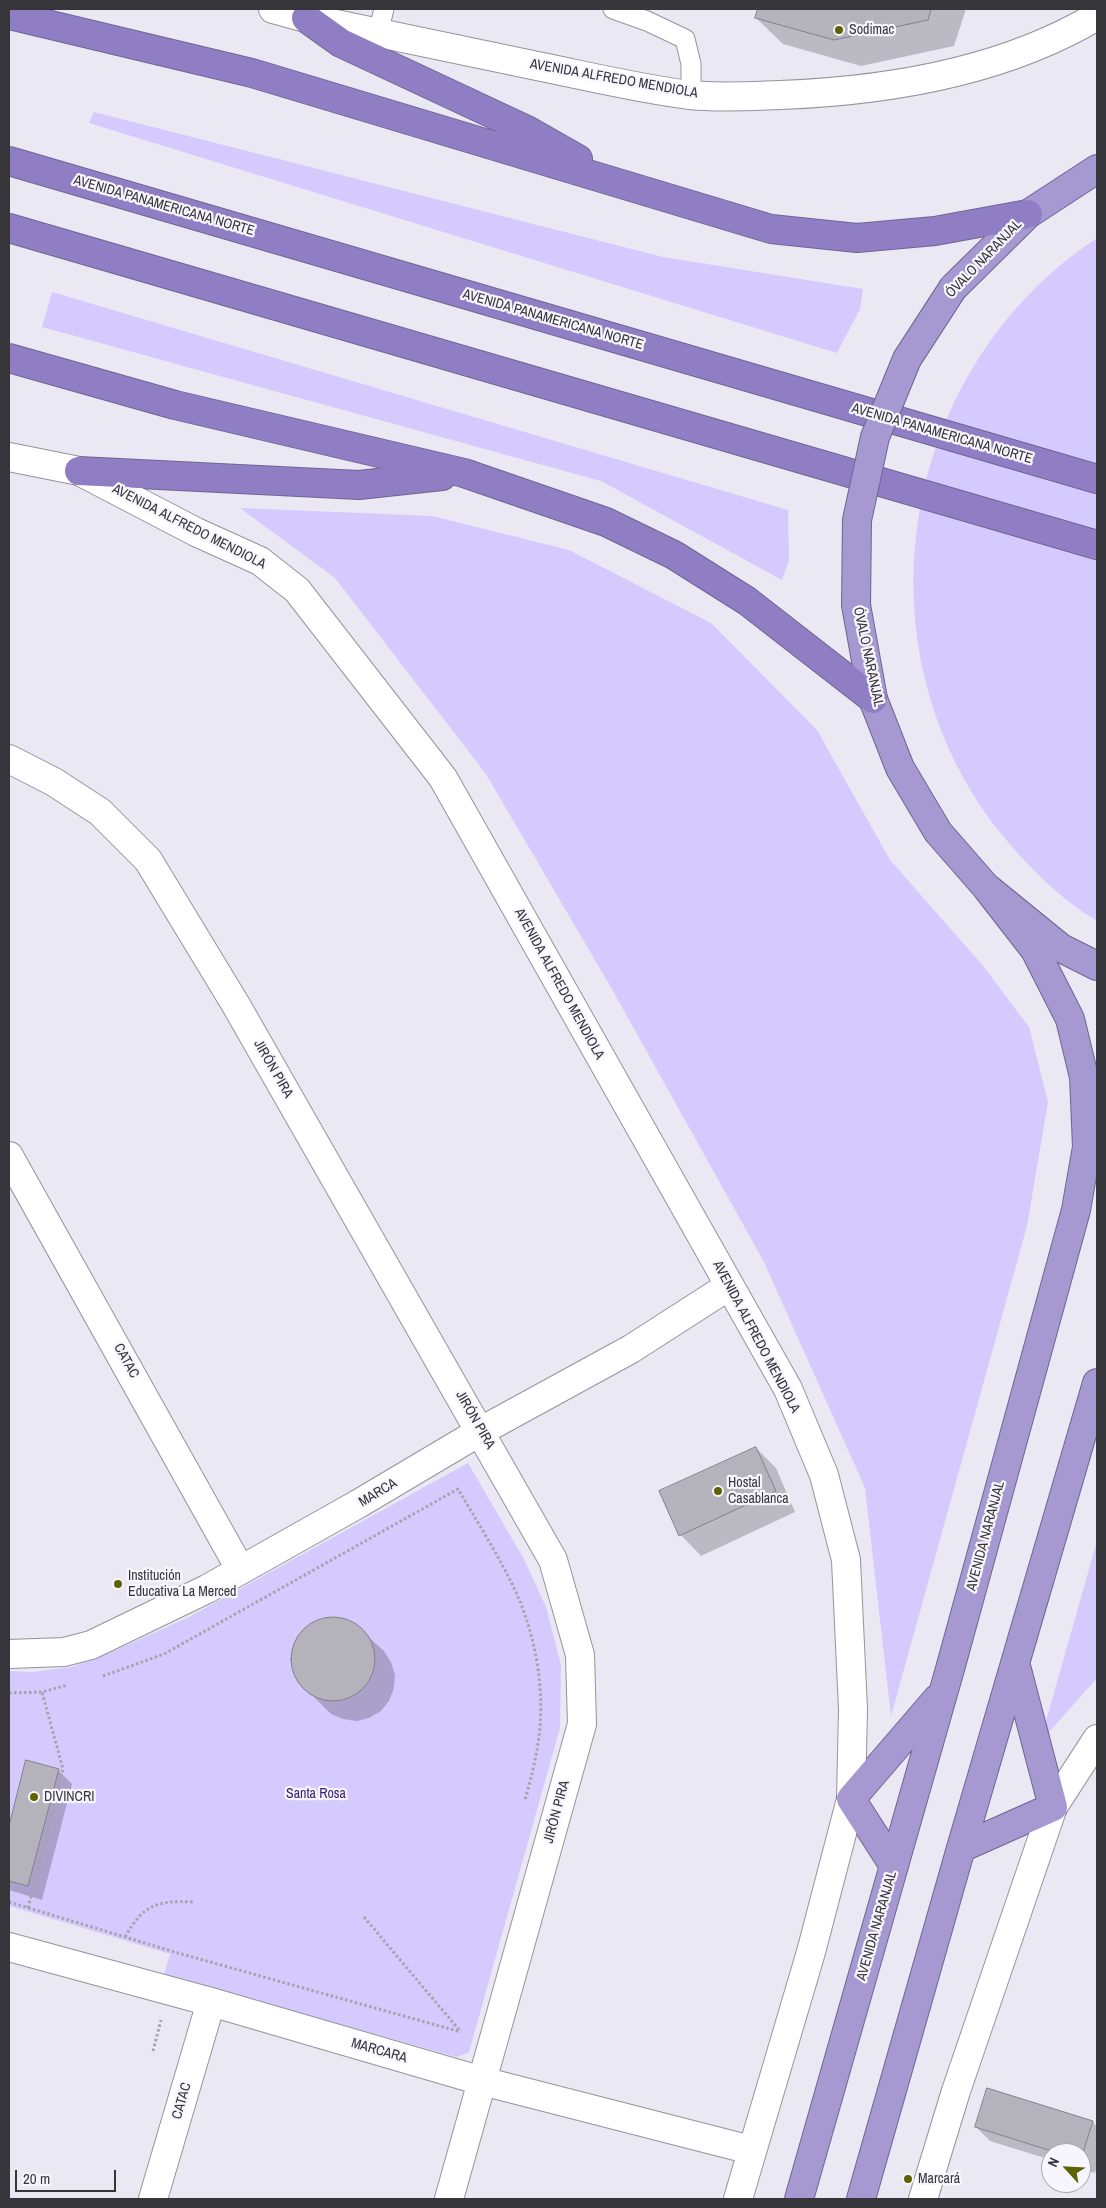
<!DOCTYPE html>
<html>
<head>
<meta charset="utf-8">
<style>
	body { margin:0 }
	#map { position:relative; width:1106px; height:2208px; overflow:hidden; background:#eae8f2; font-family:"Archivo Narrow",sans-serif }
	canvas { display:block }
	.frame { position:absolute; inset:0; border:10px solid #363539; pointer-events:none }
	.north { position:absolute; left:1041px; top:2143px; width:50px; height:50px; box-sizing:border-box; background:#f7f6fe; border:1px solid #aaa9af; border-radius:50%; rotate:295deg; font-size:14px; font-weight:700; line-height:20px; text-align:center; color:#363539 }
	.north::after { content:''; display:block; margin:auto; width:18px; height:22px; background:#5d6502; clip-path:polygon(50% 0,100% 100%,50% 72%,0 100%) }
	.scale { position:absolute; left:15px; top:2170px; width:101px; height:22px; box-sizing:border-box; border:2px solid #363539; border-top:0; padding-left:6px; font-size:15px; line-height:18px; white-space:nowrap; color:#363539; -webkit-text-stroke:4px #f7f6fe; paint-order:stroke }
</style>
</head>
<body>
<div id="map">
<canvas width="1106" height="2208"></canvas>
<div class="frame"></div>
<div class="north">N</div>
<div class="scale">20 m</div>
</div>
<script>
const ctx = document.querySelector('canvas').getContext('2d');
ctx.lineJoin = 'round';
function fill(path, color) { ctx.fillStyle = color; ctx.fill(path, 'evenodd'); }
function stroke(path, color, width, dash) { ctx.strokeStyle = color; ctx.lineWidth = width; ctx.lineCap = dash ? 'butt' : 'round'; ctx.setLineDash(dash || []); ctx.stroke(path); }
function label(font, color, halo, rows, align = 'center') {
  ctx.font = font + ' "Archivo Narrow",sans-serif'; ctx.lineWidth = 4.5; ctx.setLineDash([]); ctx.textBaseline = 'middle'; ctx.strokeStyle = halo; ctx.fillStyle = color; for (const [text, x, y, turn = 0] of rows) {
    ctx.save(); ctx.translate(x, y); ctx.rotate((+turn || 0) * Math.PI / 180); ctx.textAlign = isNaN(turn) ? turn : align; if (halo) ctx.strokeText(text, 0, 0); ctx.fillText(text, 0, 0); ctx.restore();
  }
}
fill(new Path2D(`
	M94 112 663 257 863 289 860 309 837 353 89 123Z
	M1097 238V921C1059 898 1027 866 999 831 853 645 900 368 1097 238Z
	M52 292 788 510 789 560 782 580 601 481 42 327Z
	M240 508 432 516 569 550 711 623 817 730 890 860 984 967 1029 1027 1048 1102 1027 1226 891 1716 865 1488 764 1262 613 991 486 774 335 578Z
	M468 1463 524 1559 546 1607 561 1665 560 1728 469 2052 457 2057 164 1975 170 1954 9 1906V1671L33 1672 71 1667 109 1653 189 1617Z
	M1097 1541V1678L1040 1742Z`), '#d5cafd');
fill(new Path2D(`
	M759 9H966L954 46 861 66 783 44 756 18Z
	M756 1448 776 1468 795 1512 701 1556 681 1535 661 1492Z
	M326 1618H339L352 1622 384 1651 391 1662 395 1675 394 1688 389 1701 381 1711 369 1718 357 1721 343 1719 331 1714 300 1683 294 1671 292 1657 295 1643 302 1631 313 1623Z
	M27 1762 58 1770 72 1784 42 1900 9 1890V1831Z
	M987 2090 1093 2122 1097 2127V2165L1095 2173 1081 2169V2153H1051V2160L990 2141 976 2127Z`), '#0003');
const building = new Path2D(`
	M758 9H931L928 20 834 40 755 18Z
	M756 1447 776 1491 679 1536 659 1491Z
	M291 1659a42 42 0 1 1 84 0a42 42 0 1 1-84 0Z
	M26 1760 59 1769 28 1886 9 1881V1826Z
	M987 2088 1093 2121 1081 2159V2153H1058L975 2127Z`);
fill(building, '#b4b2bb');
stroke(building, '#828089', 1);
const service = new Path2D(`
	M613 9 647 21 685 39 691 64V95
	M378 33 384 9`);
const minor = new Path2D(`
	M9 759 54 782 100 812 148 860 236 1005 553 1560 580 1655 582 1724 449 2199
	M9 1156 240 1569
	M9 1654 64 1652 91 1645 207 1589 358 1504 481 1431 631 1349 729 1286
	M9 1947 211 2002 482 2081 751 2150
	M153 2199 211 2002`);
const secondary = new Path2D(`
	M273 9 306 18C385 34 464 51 542 67 591 77 641 89 690 95 720 98 751 96 780 95 889 91 1003 72 1097 16
	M9 457 79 471 196 532 260 561 297 590 443 778 788 1389 824 1475 846 1560 853 1709 851 1799 811 1952 738 2199
	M923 2199 956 2091 1053 1807 1097 1739`);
const trunk = new Path2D(`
	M953 288 1028 214 1097 169
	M856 605 873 699 900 768 938 832 986 887 1061 948 1097 966
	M961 1848 1053 1807 1016 1666
	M894 1866 851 1799 937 1699
	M799 2199 950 1669 1076 1210 1087 1147 1084 1077 1070 1019 1035 950 986 887
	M861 2199 961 1848 1097 1383`);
const motorway = new Path2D(`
	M9 15 252 73 771 229 857 238 935 231 1028 214
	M306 18 341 43 527 130 578 159
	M9 161 1097 479
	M9 228 1097 545
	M9 358 175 405 464 473 606 522 674 555 747 601 873 699
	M79 471 359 485 442 476`);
stroke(service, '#95939c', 21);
stroke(minor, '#95939c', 30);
stroke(secondary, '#95939c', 30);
stroke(trunk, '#706494', 30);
stroke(motorway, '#706494', 30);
stroke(new Path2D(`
	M103 1676 164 1654 458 1489C475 1518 494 1548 509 1578 532 1621 544 1677 540 1726 538 1751 532 1775 525 1800
	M9 1693 42 1692 68 1685
	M9 1902 178 1953 461 2032
	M28 1908 63 1769 42 1692
	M364 1917 460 2031
	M125 1937C143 1905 157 1900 193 1902
	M153 2051 161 2020`), '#a5a4ab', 3, [2.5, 2.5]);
stroke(service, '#fff', 19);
stroke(minor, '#fff', 28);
stroke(secondary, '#fff', 28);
stroke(trunk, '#a698d0', 28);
stroke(motorway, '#907ec5', 28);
const trunkBridge = new Path2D(`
	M856 605 857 520 875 437 907 359 953 288`);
stroke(trunkBridge, '#706494', 30, []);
stroke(trunkBridge, '#a698d0', 28);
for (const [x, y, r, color] of [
	[839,30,5,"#5d6502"],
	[718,1491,5,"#5d6502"],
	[118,1584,5,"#5d6502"],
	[34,1797,5,"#5d6502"],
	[908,2179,5,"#5d6502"]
]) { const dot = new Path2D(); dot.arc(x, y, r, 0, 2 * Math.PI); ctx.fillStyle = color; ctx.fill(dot); stroke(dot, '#f7f6fe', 2); }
label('14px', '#363539', '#f7f6fe', [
	["Sodimac",849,30],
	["Hostal",728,1483],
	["Casablanca",728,1499],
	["Institución",128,1576],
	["Educativa La Merced",128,1592],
	["DIVINCRI",44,1797],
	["Marcará",918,2179]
], 'left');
label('14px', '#363539', '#f7f6fe', [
	["AVENIDA ALFREDO MENDIOLA",614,79,10],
	["AVENIDA PANAMERICANA NORTE",164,206,16],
	["ÓVALO NARANJAL",984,259,-46],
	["AVENIDA PANAMERICANA NORTE",553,320,16],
	["AVENIDA PANAMERICANA NORTE",942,434,16],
	["AVENIDA ALFREDO MENDIOLA",189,527,27],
	["ÓVALO NARANJAL",868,657,78],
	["AVENIDA ALFREDO MENDIOLA",559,984,61],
	["JIRÓN PIRA",273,1069,60],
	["AVENIDA ALFREDO MENDIOLA",756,1337,62],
	["CATAC",126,1361,61],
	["JIRÓN PIRA",475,1420,60],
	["MARCA",378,1493,-31],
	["AVENIDA NARANJAL",986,1536,-75],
	["JIRÓN PIRA",557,1812,-75],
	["AVENIDA NARANJAL",877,1926,-74],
	["MARCARA",379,2051,16],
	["CATAC",182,2101,-74]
]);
label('14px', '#3b1c6f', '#f7f6fe', [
	["Santa Rosa",316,1794]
]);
</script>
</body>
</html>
